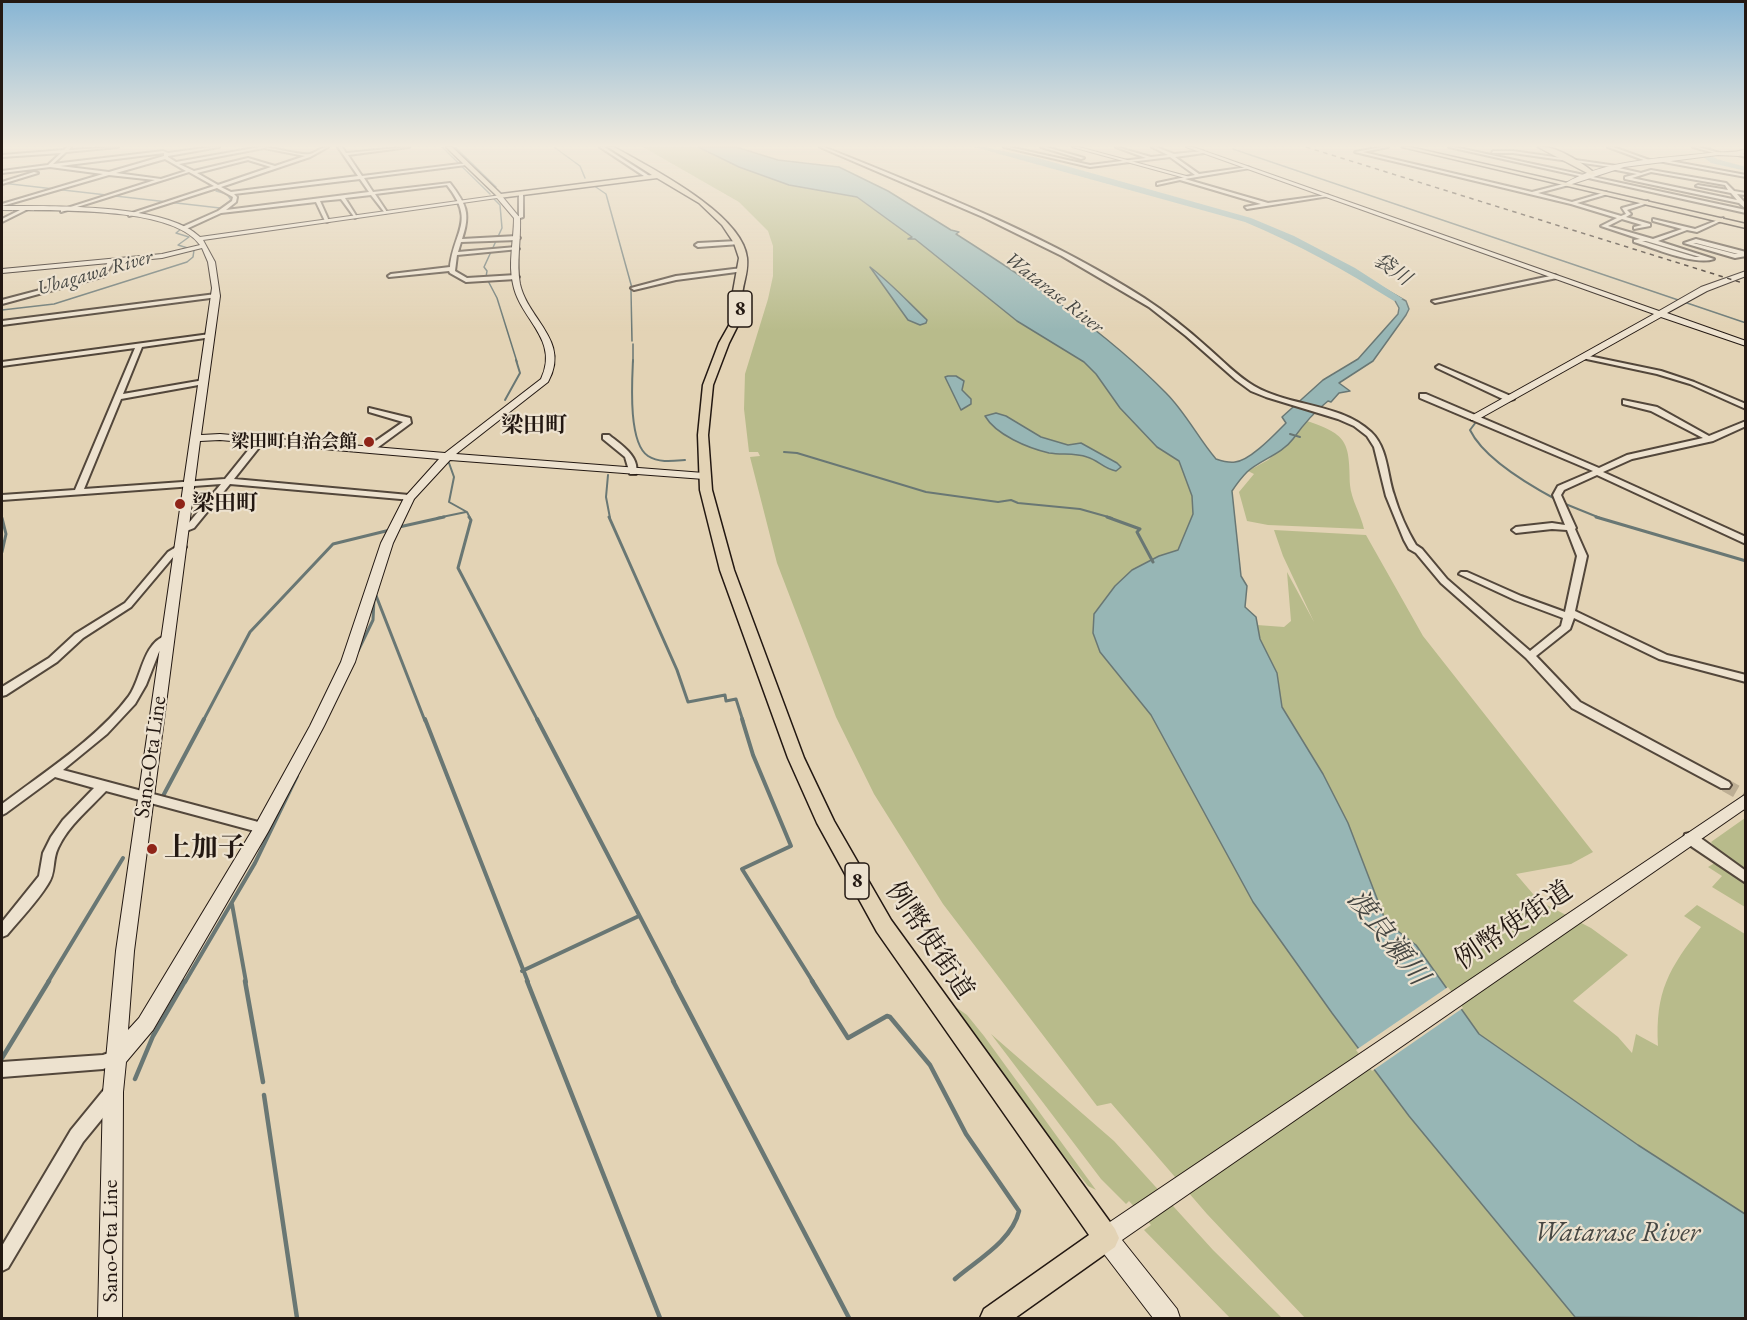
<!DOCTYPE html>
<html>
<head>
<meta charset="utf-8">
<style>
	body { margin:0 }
	#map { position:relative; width:1747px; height:1320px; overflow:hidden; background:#e3d3b5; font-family:"EB Garamond",serif }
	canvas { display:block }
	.frame { position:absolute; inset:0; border:3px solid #231812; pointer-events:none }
</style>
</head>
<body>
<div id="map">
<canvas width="1747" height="1320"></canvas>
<div class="frame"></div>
</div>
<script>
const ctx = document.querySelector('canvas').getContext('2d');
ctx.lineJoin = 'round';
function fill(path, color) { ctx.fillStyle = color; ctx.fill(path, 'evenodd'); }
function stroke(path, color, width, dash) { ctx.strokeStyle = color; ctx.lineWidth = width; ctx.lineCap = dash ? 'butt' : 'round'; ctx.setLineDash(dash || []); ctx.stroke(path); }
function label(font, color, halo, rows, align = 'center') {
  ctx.font = font + ' "EB Garamond","Noto Serif JP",serif'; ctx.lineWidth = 4.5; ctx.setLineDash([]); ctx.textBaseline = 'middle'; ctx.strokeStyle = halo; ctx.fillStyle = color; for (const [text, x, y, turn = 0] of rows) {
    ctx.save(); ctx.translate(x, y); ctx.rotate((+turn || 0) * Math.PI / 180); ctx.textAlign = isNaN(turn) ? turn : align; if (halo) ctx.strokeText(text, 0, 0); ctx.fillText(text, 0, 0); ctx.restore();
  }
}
fill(new Path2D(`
	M643 147H696L739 167 789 185 857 197 912 237 910 239 915 238 1017 321 1084 362 1096 374 1120 408 1157 447 1179 461 1192 496 1193 514 1178 550 1159 556 1115 586 1094 614 1093 633 1100 652 1151 715 1253 902 1332 1013 1409 1116 1577 1318H1305L1207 1214 1111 1103 1097 1106 943 904 874 794 836 717 777 563 750 457 760 456 758 452H749L744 409 745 374 768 299 773 276V246L768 231 739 202Z
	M1307 421C1349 435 1349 443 1350 485 1351 499 1361 515 1364 529L1268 525 1247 521 1239 492 1254 474 1248 471 1268 460 1294 438 1295 432Z
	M1274 530 1366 535 1423 636 1593 852 1571 864 1516 874 1539 901 1591 928 1628 955 1573 1001 1618 1037 1632 1053 1636 1034 1658 1046C1655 991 1669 969 1701 927L1684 916 1697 905 1745 934V1214L1638 1145 1479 1034 1416 945 1386 922 1348 823 1323 774 1282 707 1277 673 1260 639 1257 625 1284 627 1291 621 1287 572 1314 622 1283 556Z
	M1745 818V873L1719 853 1711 842Z
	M1718 861 1745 882V907L1712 887 1722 876 1708 867Z
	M947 1001 967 1015 984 1036 1096 1190 1088 1186 1004 1081Z
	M991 1034 1114 1141 1213 1250 1282 1318H1230L1144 1230 1151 1225 1129 1201 1126 1204 1101 1179Z`), '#b8bb8b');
const water = new Path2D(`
	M698 147H736L778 160 839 167 888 191 951 230 959 232 956 234C1030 281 1104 330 1166 393 1186 413 1198 438 1216 459 1222 461 1229 463 1235 462 1250 461 1275 434 1286 423L1282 417 1323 380 1358 359 1398 314 1399 308 1394 299 1378 285 1406 301 1409 309 1406 315 1373 361 1339 383 1350 391 1339 393 1331 402 1328 401C1314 412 1303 425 1293 439 1282 454 1260 460 1247 472 1241 478 1236 485 1232 491L1241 576 1247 586 1245 607 1256 617 1260 639 1277 673 1282 707 1323 774 1348 823 1386 922 1416 945 1479 1034 1638 1145 1745 1214V1318L1575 1317 1409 1116 1332 1013 1253 902 1151 715 1100 652 1093 633 1094 614 1115 586 1132 570 1159 556 1178 550 1193 514 1192 496 1179 461 1157 447 1120 408 1096 374 1084 362 1017 321 915 239H908L912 237 857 197 789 185 739 167Z
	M870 267C891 283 908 302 927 320L926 323 920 325 908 320Z
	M948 376H956L964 381 962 390 971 399V404L961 410 945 377Z
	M996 413 1006 416 1041 437 1068 445 1081 443 1117 463 1121 467 1116 471C1104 469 1098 460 1087 457 1075 453 1062 455 1049 453 1028 448 996 435 985 416Z`);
fill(water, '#97b6b5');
stroke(water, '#697774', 1.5);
fill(new Path2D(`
	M1448 987 1463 1008 1372 1071 1356 1050Z`), '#e3d3b5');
stroke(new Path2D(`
	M442 147 490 194
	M455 147 496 187
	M554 147 580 166 585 178
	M1233 149 1746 323
	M310 157 329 147
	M2 183 220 208
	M593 185 606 194 632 288
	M494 199 500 205 502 228 484 267 487 271 486 277 497 298 517 362
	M214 213 231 200 227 194 216 191 221 186
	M631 290 632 341
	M2 310 54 304 187 262 193 257 194 250 178 245 189 237 176 233 181 229
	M633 362V344`), '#697774', 1.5);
stroke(new Path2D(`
	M633 360C632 382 628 443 648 456 659 463 673 461 685 460
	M505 400 520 373 516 360
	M1476 422 1470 430C1484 459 1529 485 1557 500
	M1290 434 1300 437
	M784 452 797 453 926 492 998 502 1011 500 1018 503 1080 509 1112 518
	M449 463 454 477 449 502 467 512 470 518
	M608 475 606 497 610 518
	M1563 503 1600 518
	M437 518 466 512`), '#697774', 2);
stroke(new Path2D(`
	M469 517 471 520 458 568 538 721
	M609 517 677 670 688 702 725 695 726 701 736 699 743 721
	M1107 517 1140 529 1137 532 1153 562
	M1596 517 1746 561
	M2 518 6 534 2 552
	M399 527 444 517
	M375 593 425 721
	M358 651 373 620 374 599
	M203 721 250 632 333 544 390 530`), '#697774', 3);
stroke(new Path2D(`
	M425 719 528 982
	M537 719 674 982
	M742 719 753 755 791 846 742 869 813 982
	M163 796 204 719
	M232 904 246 982
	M522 971 639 916
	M48 982 123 858
	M185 982 255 863 297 776`), '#697774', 4);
stroke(new Path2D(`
	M245 981 263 1082
	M527 981 660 1318
	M673 981 849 1318
	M812 981 848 1038 887 1016 890 1017 930 1065 966 1134 1019 1211C1012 1241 977 1260 955 1279
	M2 1058 49 981
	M135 1079 153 1036 185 981
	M264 1095 297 1318`), '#697774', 4.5);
fill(new Path2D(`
	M974 147H984L1038 158 1251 218 1294 236 1355 268 1403 299 1394 301C1346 271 1298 244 1245 222Z
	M1705 147H1711L1709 155 1717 159 1746 167V171L1711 163 1702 156Z`), '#97b6b5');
stroke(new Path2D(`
	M1725 785 1746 797`), '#bdae94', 13, [13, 7]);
const street = new Path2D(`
	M67 147H71L69 150 118 147 66 152 53 164 163 151 168 153 212 147H219L168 156V157L176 162 260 147C273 147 301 156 310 154 317 152 321 147 328 147L310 157 221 187 231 192 358 176 338 147H342L346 153 409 147 348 155 362 176 468 163 466 165 364 178 373 192 450 183C466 204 471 213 462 239L517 236 520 238 517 240 461 242 458 252 516 247 519 249 457 255 455 271 467 278 516 275 519 277 516 279 466 282 450 273 449 271 389 277 388 276 391 274 450 267C454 230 476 222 447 185L375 194 387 212 385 213 371 195 345 198 357 217 355 218 341 199 320 201 329 221 327 222 325 221 316 202 221 213 184 230 182 227 218 211 232 201 233 197 217 188 129 216V214L214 186 189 172 61 212V210L155 180 109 175 2 206V204L103 174 50 167 2 173V171L48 165 61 153 2 157V155L64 150ZM264 148 305 156 275 166 248 158 194 171 179 164ZM164 153V156L109 172 60 166ZM165 159 186 171 161 179 116 173ZM248 160 271 167 218 185 197 173ZM360 179 369 192 226 210 236 202 237 197 234 194Z
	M600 147H604L651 177 647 178Z
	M820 147H824C933 191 1044 234 1144 298 1167 313 1188 330 1208 348 1223 361 1237 376 1254 386 1290 407 1340 403 1371 432 1388 448 1387 475 1394 495 1399 512 1407 530 1416 545L1422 549 1447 579 1530 651 1561 626 1563 618 1515 600 1459 574 1461 572H1467L1521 596 1565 612 1577 556 1567 530 1552 529 1516 533 1512 530 1516 527 1552 523 1565 525 1553 495 1558 486 1593 471 1420 398V394H1426L1599 468 1627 455 1703 438 1651 411 1623 404V400L1657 407 1709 436 1746 421V426L1713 441 1632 459 1603 472 1746 537V544L1597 475 1564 490 1561 495 1576 528 1575 529 1587 556 1575 611 1667 655 1746 675V682L1659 659 1574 618 1570 629 1536 656 1580 702 1729 782 1731 785 1729 788H1721L1572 708 1526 658 1441 583 1416 553 1409 549 1404 540 1386 496 1374 447 1367 436 1354 426 1338 419 1266 397 1251 391 1236 380 1186 336 1149 307 1062 256 983 217Z
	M1004 147H1009L1090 165 1146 158 1116 147 1151 157 1168 155 1152 147H1156L1174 154 1203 151 1204 153 1175 157 1199 174 1248 167 1250 168 1185 179 1268 203 1327 195 1329 196 1247 209 1245 207 1261 204 1180 180 1157 185V183L1195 175 1170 157 1090 167Z
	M1041 147H1046L1084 158 1081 159Z
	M1382 147H1388L1363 152 1532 192 1567 183 1569 185 1538 193 1572 202 1606 192 1608 194 1577 203 1621 216 1626 214 1622 208 1648 201V203L1627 210 1631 214 1626 217 1650 224V226L1634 229V227L1642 225 1622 219 1608 226 1653 239 1682 229 1653 221V219L1695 229 1723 218V220L1697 232 1687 230 1658 241 1714 259C1695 266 1654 248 1634 242V240L1640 239 1601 226 1617 218 1571 204 1355 152ZM1642 241H1646L1700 257H1695Z
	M1449 147H1454L1746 210V213Z
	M1608 147H1613L1652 161 1649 162Z
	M1693 147H1698L1720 153 1718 154Z
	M1493 151H1513L1617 166 1619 168 1641 173 1651 170 1726 183 1734 191 1746 193V195L1737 194 1746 204V209L1739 203 1625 179V177L1637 174 1611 169V167L1513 153H1492ZM1651 172 1725 185 1728 190 1698 185 1696 186 1731 193 1737 200 1632 178Z
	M1739 153 1746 155V157L1738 155Z
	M1659 159 1746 175V177L1658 161Z
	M34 172 38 173 2 184V182Z
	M521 192 523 193V217L517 219 515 218 519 216V193Z
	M24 208 28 209 2 222V219Z
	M1696 239 1746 252V256L1735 258 1684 243ZM1693 243H1696L1738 254H1735Z
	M738 241 740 244 698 247 695 245 698 243Z
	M109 260 114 261 105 276 2 304V300L101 274Z
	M742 268 745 270 744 271 676 280 634 290 631 288 676 276Z
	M1555 275 1557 276V278L1435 303 1432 301Z
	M216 294 219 296 218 297 2 325V321Z
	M210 334 212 335V337L142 347 123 394 204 380 207 382 204 384 121 399 84 489 225 479 258 438H261L265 440 234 479 409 495 413 498 412 500 230 484 194 528 184 532 181 531V527L188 524 221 484 2 500V495L75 490 135 348 2 366V362Z
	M1584 355 1661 371 1694 382 1746 404V409L1690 384 1657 374 1582 358V356Z
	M1439 365 1513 397 1514 399 1507 401 1437 368 1436 367Z
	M369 408 410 418 411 423 373 451H367V447L403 422 369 412Z
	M603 435H609C621 445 640 456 636 474H630L625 457 603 439Z
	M181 544 184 545 186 547 174 556 131 607 83 638 57 662 6 695 2 696V687L49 658 75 634 125 603 168 552Z
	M167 635 172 638 159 652 146 685 135 704 107 734 63 770 262 823 266 825 268 828 266 831 262 833 106 791C89 809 68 826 58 848 52 860 56 873 48 884 37 902 21 918 7 935L2 937V922L39 876 43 853 51 837 63 820 94 788 55 777 6 813 2 815V804C43 773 98 738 129 696 142 678 142 643 167 635Z
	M1690 833 1695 834 1746 871V883L1685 842 1684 838 1685 834Z
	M117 1050 122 1052 125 1057 122 1062 103 1069 2 1077V1062L103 1055Z
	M113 1084 119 1086 121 1092 119 1098 83 1142 8 1268 2 1271V1246L71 1130 107 1086Z`);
const secondary = new Path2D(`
	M1072 147H1079L1190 177 1185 178Z
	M1186 147H1193L1659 311 1701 287 1746 271V276L1707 291 1667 313 1746 341V346L1661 317 1477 420H1471V416L1654 314Z
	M1746 149V152L1739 156 1718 155 1624 167 1569 185 1564 184C1605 159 1662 159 1709 153 1722 151 1734 154 1746 149Z
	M501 195 520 218C521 240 516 263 520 284 528 320 571 341 548 382L456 454 704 473 709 476 704 479 450 460 414 499 393 543 355 662 324 726 268 832 153 1030 126 1062 123 1092 122 1318H98L103 1092 116 951 212 288 208 262 202 248 162 258 2 273V269L162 254 200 245C172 205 49 211 2 210V206C49 206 166 203 200 237ZM497 198 514 218C514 240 508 263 513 284 520 320 560 339 541 379L445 453 220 434 201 435 220 296 215 262 203 240ZM220 440 439 459 404 498 381 543 341 662 310 726 256 824 139 1018 128 1030 134 951 200 441Z
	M1746 794V808L1122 1240 1177 1309 1180 1318H1153L1098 1246 1095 1238 1098 1230Z`);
const primary = new Path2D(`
	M446 147H452L501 194 652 175 608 147H614C649 167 743 214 747 258 749 279 738 287 744 313L729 343 713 385 708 435 712 490 734 570 804 758 834 821 891 920 1115 1229 1119 1238 1115 1247 1015 1318H980L984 1309 1089 1235 877 932 817 823 788 758 720 570 700 490 698 435 703 385 719 343 736 313 732 297 739 258 734 243 722 225 699 203 657 178 499 198Z
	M1402 147H1410L1746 224V228Z
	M1538 147C1556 145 1582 163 1596 174L1591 175Z`);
stroke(street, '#53473b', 4);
stroke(secondary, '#231812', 2);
stroke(primary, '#231812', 3);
fill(street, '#ede2cf');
fill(secondary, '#ede2cf');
fill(primary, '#e3d3b5');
stroke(new Path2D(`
	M1306 147 1746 284`), '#231812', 1.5, [4.5, 4.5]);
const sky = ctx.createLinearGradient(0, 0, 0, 331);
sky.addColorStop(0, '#87b5d4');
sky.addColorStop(0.44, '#f2ebde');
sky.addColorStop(1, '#f2ebde00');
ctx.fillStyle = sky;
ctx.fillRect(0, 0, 1747, 331);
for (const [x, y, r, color] of [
	[369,442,6,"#8f2418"],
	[180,504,6,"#8f2418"],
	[152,849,6,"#8f2418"]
]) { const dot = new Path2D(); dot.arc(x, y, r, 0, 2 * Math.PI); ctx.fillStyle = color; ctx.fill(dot); stroke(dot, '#ede2cf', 2); }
label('bold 18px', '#231812', '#ede2cf', [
	["梁田町自治会館",357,442]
], 'right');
label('italic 20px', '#464743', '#ede2cf', [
	["袋川",1392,270,35],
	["Ubagawa River",95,273,-16],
	["Watarase River",1054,293,38]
]);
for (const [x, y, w] of [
	[740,309,24],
	[857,881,24]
]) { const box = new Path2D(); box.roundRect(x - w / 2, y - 18, w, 36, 4.5); ctx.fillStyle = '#ede2cf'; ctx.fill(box); stroke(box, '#231812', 1.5); }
label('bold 21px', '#231812', null, [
	["8",740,309],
	["8",857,881]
]);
label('bold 22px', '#231812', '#ede2cf', [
	["梁田町",534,426]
]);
label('bold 22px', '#231812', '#ede2cf', [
	["梁田町",192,504]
], 'left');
label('22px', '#231812', '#ede2cf', [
	["Sano-Ota Line",151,757,-82],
	["Sano-Ota Line",111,1241,-90]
]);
label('bold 27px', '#231812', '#ede2cf', [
	["上加子",164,849]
], 'left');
label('27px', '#231812', '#ede2cf', [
	["例幣使街道",1514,926,-34],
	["例幣使街道",929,941,56]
]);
label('italic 28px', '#464743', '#ede2cf', [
	["渡良瀬川",1387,938,52],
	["Watarase River",1617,1233]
]);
</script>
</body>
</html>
